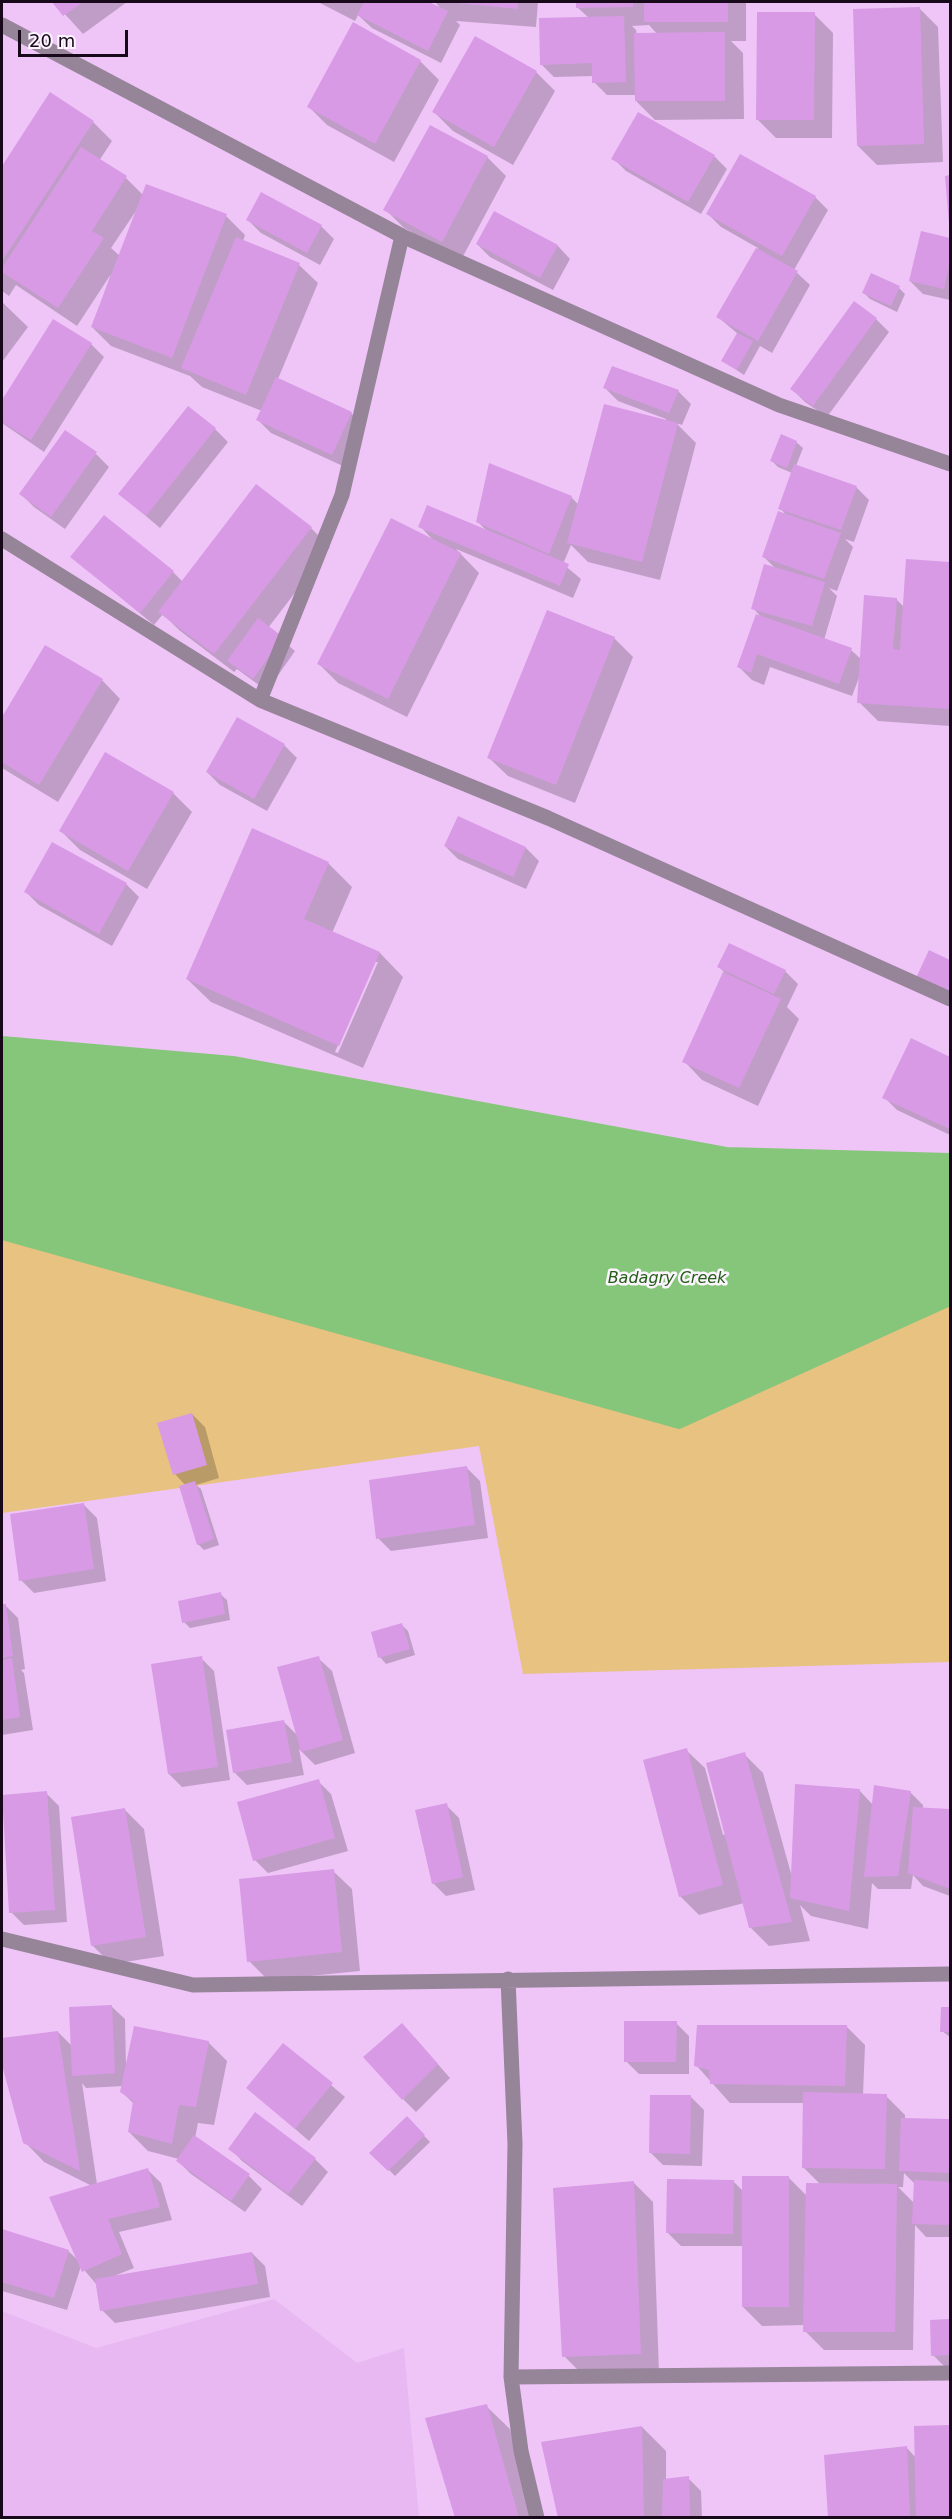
<!DOCTYPE html>
<html>
<head>
<meta charset="utf-8">
<style>
	body { margin:0 }
	#map { position:relative; width:952px; height:2519px; overflow:hidden; background:#efc5f8; font-family:"DejaVu Sans",sans-serif }
	canvas { display:block }
	.frame { position:absolute; inset:0; border:3px solid #17081a; pointer-events:none }
	.scale { position:absolute; left:18px; top:30px; width:110px; height:27px; box-sizing:border-box; border:3px solid #17081a; border-top:0; padding-left:8px; font-size:18px; line-height:21px; white-space:nowrap; color:#17081a; -webkit-text-stroke:4px #fcf4fe; paint-order:stroke }
</style>
</head>
<body>
<div id="map">
<canvas width="952" height="2519"></canvas>
<div class="frame"></div>
<div class="scale">20 m</div>
</div>
<script>
const ctx = document.querySelector('canvas').getContext('2d');
ctx.lineJoin = 'round';
function fill(path, color) { ctx.fillStyle = color; ctx.fill(path, 'evenodd'); }
function stroke(path, color, width, dash) { ctx.strokeStyle = color; ctx.lineWidth = width; ctx.lineCap = dash ? 'butt' : 'round'; ctx.setLineDash(dash || []); ctx.stroke(path); }
function label(font, color, halo, rows, align = 'center') {
  ctx.font = font + ' "DejaVu Sans",sans-serif'; ctx.lineWidth = 5; ctx.setLineDash([]); ctx.textBaseline = 'middle'; ctx.strokeStyle = halo; ctx.fillStyle = color; for (const [text, x, y, turn = 0] of rows) {
    ctx.save(); ctx.translate(x, y); ctx.rotate((+turn || 0) * Math.PI / 180); ctx.textAlign = isNaN(turn) ? turn : align; if (halo) ctx.strokeText(text, 0, 0); ctx.fillText(text, 0, 0); ctx.restore();
  }
}
fill(new Path2D(`
	M274 2299 357 2363 404 2348 419 2517H2V2311L96 2348Z`), '#e7b8f1');
fill(new Path2D(`
	M2 1235 679 1424 950 1301V1662L523 1674 479 1446 2 1513Z`), '#e8c281');
fill(new Path2D(`
	M2 1041 233 1061 726 1152 950 1158V1301L679 1424 2 1235Z`), '#86c67a');
fill(new Path2D(`
	M54 2H127L83 34Z
	M318 2H426L443 11 435 2H538L536 27 456 21 460 25 441 63 372 28 358 15 355 21Z
	M577 2H746V41H731L743 53 744 119 655 120 636 101V95H607L594 82V76L554 77 541 64 589 18 577 7ZM649 25 658 35H637L636 30 632 26Z
	M919 8 938 27 943 162 877 165 858 146Z
	M814 14 833 33 832 138H776L757 119Z
	M353 24 420 61 439 80 394 162 327 125 308 106Z
	M536 72 555 91 513 165 453 131 434 112Z
	M51 94 93 122 112 141 99 161 126 178 143 195 147 186 226 216 245 235 243 241 299 265 318 283 278 379 351 413 364 426 345 467 271 433 258 420 262 411 202 387 190 376 111 346 92 327 111 274 77 326 16 285 9 296 2 291V168ZM136 211H137L120 256 111 248Z
	M430 127 487 157 506 176 461 260 404 228 385 209Z
	M714 156 727 169 701 214 626 171 613 158Z
	M947 177H950V226Z
	M815 197 828 210 794 270 810 285 772 353 760 346 744 375 723 361 738 334 718 317 758 248 721 227 708 214Z
	M248 220 321 226 334 239 320 265 261 233Z
	M922 233 950 239V300L923 294 910 281Z
	M477 244 558 246 570 259 553 290 490 257Z
	M899 288 905 294 897 312 870 299 864 293Z
	M2 302 28 327 2 362Z
	M876 319 889 332 827 417 805 402 792 389Z
	M53 321 91 344 104 357 44 452 2 423V402Z
	M605 388 678 391 691 404 682 425 676 423 696 443 660 580 588 562 571 545 563 564 581 579 573 598 456 549 479 573 407 717 338 683 319 664 433 540 420 526 488 532 477 521 571 497 579 505 665 421 666 419 618 401Z
	M215 429 228 442 160 528 120 494Z
	M796 442 803 448 796 466 856 487 869 500 854 542 845 539 853 547 837 591 829 588 837 596 824 640 851 650 862 660 896 599 904 607 907 560 950 563V726L878 721 859 702 860 675 852 696 770 667 764 685 752 680 739 667 762 618 753 608 776 569 764 557 787 516 780 508 792 473 778 467 772 461Z
	M96 454 109 467 65 529 34 507 21 494Z
	M256 486 311 528 330 547 268 628 295 651 267 691 237 669 234 672 179 630 163 614 154 625 72 557 173 572 183 582Z
	M614 638 633 657 575 803 508 776 489 758Z
	M45 647 102 680 120 699 58 802 2 768V720Z
	M238 719 284 745 297 758 267 811 220 785 207 772Z
	M173 793 192 812 147 889 80 850 61 831Z
	M459 818 526 848 539 861 526 889 458 859 445 846Z
	M53 844 126 884 139 897 112 946 39 905 26 892Z
	M328 863 352 887 332 933 380 953 403 977 363 1068 211 1002 187 979ZM374 962H378L338 1053 335 1052Z
	M719 967 785 971 798 984 787 1007 799 1019 758 1106 702 1080 684 1061 724 972Z
	M911 1040 950 1059V1135L897 1110 884 1097Z
	M192 1414 205 1427 219 1478 196 1485 201 1489 219 1545 204 1550 198 1544 186 1486 175 1474Z
	M467 1468 480 1481 488 1538 391 1551 378 1538Z
	M84 1505 97 1518 106 1581 34 1593 21 1580Z
	M220 1594 227 1600 230 1620 190 1628 184 1622Z
	M5 1605 18 1618 25 1669 21 1670 24 1673 33 1730 2 1735V1606Z
	M402 1625 408 1631 415 1655 386 1664 380 1657Z
	M201 1658 214 1671 230 1780 182 1787 169 1774Z
	M318 1658 332 1671 355 1753 315 1765 299 1749 304 1775 247 1785 234 1772 283 1721 298 1736Z
	M686 1750 705 1768 723 1835 726 1834 744 1754 763 1773 792 1877 859 1790 873 1805 910 1792 923 1805V1809L950 1811V1896L923 1886 913 1875 911 1889H878L872 1883 868 1929 811 1916 800 1905 810 1941 769 1946 750 1927 744 1903 699 1915 680 1896Z
	M318 1781 331 1794 348 1851 268 1873 255 1860Z
	M46 1793 59 1806 67 1922 24 1925 11 1912Z
	M446 1805 459 1818 475 1890 446 1896 433 1883Z
	M125 1810 144 1829 164 1956 111 1964 92 1945Z
	M333 1871 352 1889 360 1971 268 1980 249 1961Z
	M111 2006 125 2019 126 2065 208 2042 227 2061 214 2125 198 2123 195 2138 249 2176 262 2189 245 2212 191 2174 178 2161 179 2159 148 2151 129 2132 134 2104 122 2092 123 2086 86 2088 82 2083 97 2184 147 2169 161 2183 172 2220 119 2232 134 2268 114 2276 252 2253 265 2266 270 2297 115 2323 102 2310 96 2284 81 2266 67 2310 2 2291V2230L68 2251 79 2261 92 2186 44 2162 25 2142 2 2060V2040L58 2032 72 2046Z
	M942 2009H950V2037L942 2031Z
	M676 2023 689 2036V2074H639L626 2061Z
	M846 2026 865 2045 863 2095 886 2096 905 2115V2120L950 2121V2237H926L915 2225 913 2350H824L805 2331V2325L762 2326 743 2307V2246H681L668 2233 733 2181 743 2191 789 2178 807 2196 820 2184 803 2167 805 2103H730L696 2065ZM904 2173 915 2184 914 2203 898 2187H903Z
	M415 2038 450 2078 416 2112 403 2099Z
	M284 2045 345 2097 309 2141 248 2088Z
	M691 2097 704 2110 702 2166 663 2165 650 2152Z
	M256 2114 315 2159 328 2172 302 2206 242 2161 230 2148Z
	M407 2118 430 2142 395 2176 372 2153Z
	M634 2183 653 2202 659 2373 583 2375 564 2356Z
	M932 2321H950V2368H946L933 2355Z
	M486 2406 510 2429 535 2518H457Z
	M642 2427 666 2451V2480L688 2478 701 2491 702 2518H559Z
	M950 2427V2518H829L907 2448 916 2458V2428Z`), '#0003');
stroke(new Path2D(`
	M2 1041 233 1061 726 1152 950 1158
	M2 1235 679 1424 950 1301`), '#86c67a', 10);
fill(new Path2D(`
	M52 2H83L63 16Z
	M364 2H429L448 11 428 51 357 15Z
	M446 2H518V9Z
	M576 2H633V7L576 8Z
	M644 2H728V22H644Z
	M920 7 924 144 857 146 853 9Z
	M757 12H815L814 120H756Z
	M624 16 626 82 592 83V63L540 65 539 18Z
	M353 22 421 60 375 144 307 107Z
	M725 32V101H635L634 33Z
	M475 36 537 71 494 147 432 112Z
	M50 92 94 121 2 261V166Z
	M638 112 715 155 688 202 611 159Z
	M430 125 488 156 442 242 383 210Z
	M81 147 127 176 92 231 104 238 58 308 2 272V268Z
	M740 154 816 196 782 256 706 214Z
	M950 175V223L949 224 945 176Z
	M146 184 227 214 172 358 91 327Z
	M261 192 322 225 307 253 246 220Z
	M494 211 558 245 540 278 476 244Z
	M921 231 950 238V261L944 289 909 281Z
	M236 237 300 263 246 395 181 368Z
	M756 248 798 271 758 341 716 317Z
	M871 273 900 286 891 306 862 293Z
	M854 301 877 318 813 406 790 389Z
	M53 319 92 343 31 440 2 422V400Z
	M737 333 753 341 737 370 721 361Z
	M612 366 679 390 669 413 603 388Z
	M276 377 352 412 332 455 256 420Z
	M604 404 678 423 642 562 567 543Z
	M188 406 216 428 146 516 118 494Z
	M65 430 97 452 51 517 19 494Z
	M781 434 797 441 787 468 770 461Z
	M489 463 572 496 549 554 476 522Z
	M794 464 857 486 841 530 778 509Z
	M256 484 312 527 214 654 158 612Z
	M427 505 569 564 560 586 418 527Z
	M778 511 841 533 824 579 762 557Z
	M104 515 174 571 140 613 70 557Z
	M391 518 461 553 388 699 317 664Z
	M906 559 950 562V709L857 703 864 595 897 598 893 649 900 650Z
	M764 564 825 582 812 626 751 609Z
	M547 610 615 637 556 785 487 758Z
	M756 614 852 648 839 684 757 654 751 673 737 667Z
	M258 618 283 637 253 679 227 661Z
	M45 645 103 679 39 785 2 762V717Z
	M237 717 285 744 254 799 206 772Z
	M105 752 174 792 128 871 59 831Z
	M458 816 526 847 513 877 444 846Z
	M252 828 329 862 304 919 380 952 339 1046 186 979Z
	M52 842 127 883 99 934 24 892Z
	M729 943 786 970 774 994 717 967Z
	M929 950 950 960V993L916 978Z
	M723 972 781 999 739 1088 682 1062Z
	M911 1038 950 1057V1129L882 1098Z
	M192 1413 207 1465 173 1475 157 1423Z
	M467 1466 475 1525 376 1539 369 1480Z
	M195 1481 214 1539 197 1545 179 1486Z
	M84 1503 94 1569 19 1581 10 1514Z
	M221 1592 225 1614 182 1623 178 1601Z
	M2 1604H6L13 1656 2 1658Z
	M402 1623 410 1649 378 1658 371 1632Z
	M202 1656 218 1767 168 1774 151 1664Z
	M319 1656 343 1740 301 1752 277 1667Z
	M12 1658 20 1717 2 1720V1660Z
	M284 1720 292 1762 233 1773 226 1730Z
	M687 1748 723 1885 679 1897 643 1760Z
	M745 1752 792 1922 749 1928 706 1763Z
	M319 1779 335 1838 253 1861 237 1802Z
	M795 1784 860 1789 849 1911 790 1898Z
	M874 1785 911 1791 898 1876 864 1877Z
	M47 1791 55 1910 9 1913 2 1795Z
	M447 1803 463 1877 432 1884 415 1810Z
	M913 1807 950 1809V1889L908 1873Z
	M125 1808 146 1937 91 1946 71 1817Z
	M334 1869 342 1952 247 1962 239 1879Z
	M112 2005 115 2073 72 2076 69 2007Z
	M941 2007H950V2032H940Z
	M624 2021H677L676 2062H624Z
	M402 2023 438 2064 402 2100 363 2057Z
	M697 2025H847L845 2086 710 2084 709 2070 694 2066Z
	M134 2026 209 2041 196 2107 179 2105 172 2144 128 2132 133 2101 120 2092Z
	M58 2031 80 2171 23 2143 2 2065V2038Z
	M283 2043 333 2083 295 2129 246 2088Z
	M803 2092 887 2094 885 2169 802 2168Z
	M650 2095H691L690 2154 649 2153Z
	M255 2112 316 2158 288 2194 228 2149Z
	M407 2116 425 2135 388 2171 369 2153Z
	M901 2118 950 2119V2173L899 2171Z
	M194 2135 250 2174 231 2201 176 2161Z
	M148 2168 160 2207 108 2219 122 2254 82 2272 49 2197Z
	M742 2176H789V2307H742Z
	M667 2179 734 2180 733 2234 666 2233Z
	M914 2180 950 2182V2225L912 2224Z
	M634 2181 641 2354 562 2357 553 2188Z
	M806 2183 897 2184 895 2332H803Z
	M2 2229 69 2250 54 2298 2 2282Z
	M252 2252 258 2284 100 2311 95 2279Z
	M950 2319V2355L931 2356 930 2320Z
	M487 2404 519 2518H455L425 2418Z
	M950 2425V2518H916L914 2426Z
	M642 2426 644 2518H558L541 2442Z
	M907 2446 910 2518H828L824 2455Z
	M689 2476 690 2518H662L663 2479Z`), '#d89ae5');
stroke(new Path2D(`
	M2 25 402 236 779 405 950 464
	M2 539 260 700 548 818 950 999
	M260 700 342 495 402 236
	M2 1939 193 1985 950 1974
	M508 1979 515 2144 511 2377 521 2451 537 2518
	M511 2377 950 2373`), '#968499', 15);
label('italic 16px', '#215e14', '#fcf4fe', [
	["Badagry Creek",667,1279]
]);
</script>
</body>
</html>
